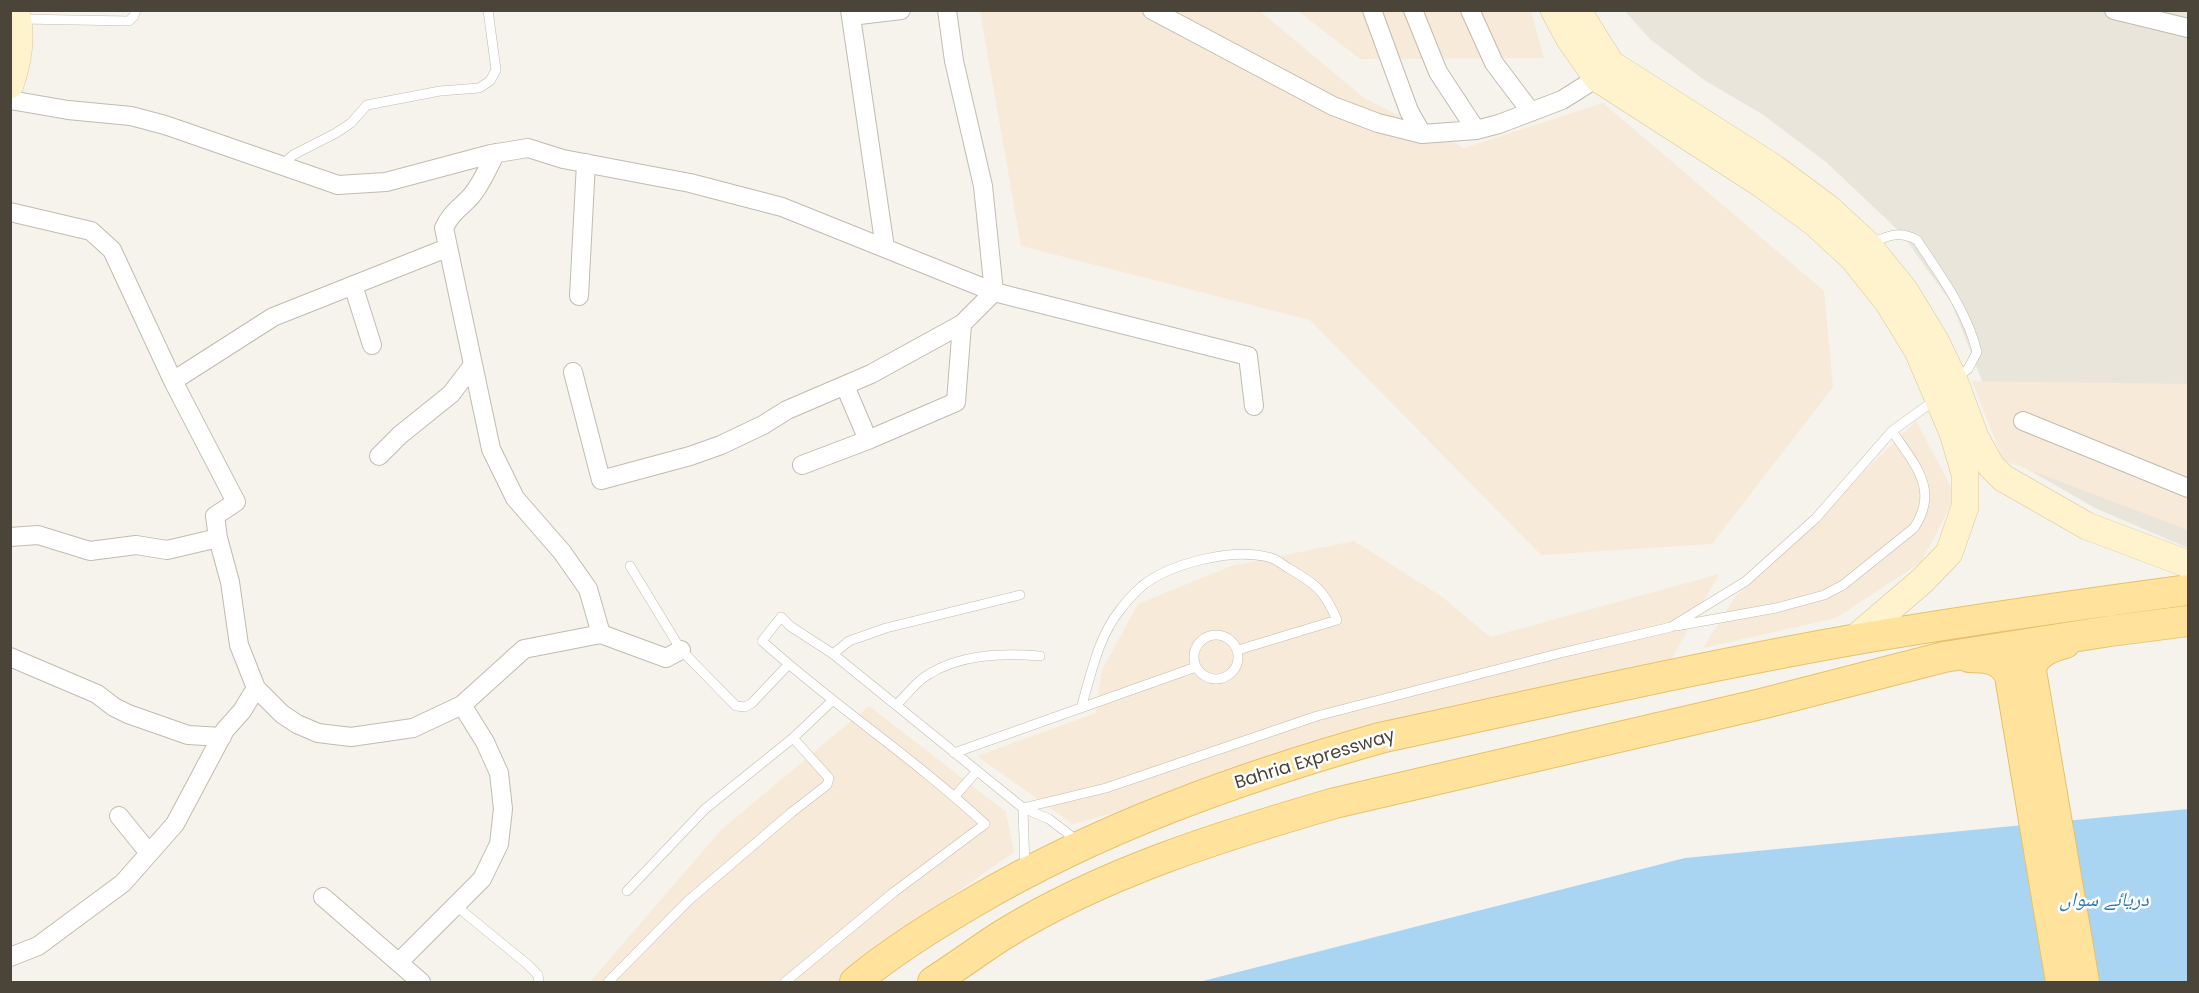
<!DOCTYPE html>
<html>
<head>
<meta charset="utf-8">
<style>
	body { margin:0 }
	#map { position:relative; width:2199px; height:993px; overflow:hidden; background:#f6f3ec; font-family:Poppins,sans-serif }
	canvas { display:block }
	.frame { position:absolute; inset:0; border:12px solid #4b4439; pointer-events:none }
</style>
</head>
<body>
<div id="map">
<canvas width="2199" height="993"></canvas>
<div class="frame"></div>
</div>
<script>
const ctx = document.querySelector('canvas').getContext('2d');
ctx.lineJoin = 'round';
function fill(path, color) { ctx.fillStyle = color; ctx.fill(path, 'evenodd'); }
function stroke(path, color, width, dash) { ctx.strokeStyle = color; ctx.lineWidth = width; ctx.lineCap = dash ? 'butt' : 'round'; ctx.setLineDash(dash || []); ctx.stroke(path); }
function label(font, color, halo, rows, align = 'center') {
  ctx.font = font + ' Poppins,"Noto Naskh Arabic",sans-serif'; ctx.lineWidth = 5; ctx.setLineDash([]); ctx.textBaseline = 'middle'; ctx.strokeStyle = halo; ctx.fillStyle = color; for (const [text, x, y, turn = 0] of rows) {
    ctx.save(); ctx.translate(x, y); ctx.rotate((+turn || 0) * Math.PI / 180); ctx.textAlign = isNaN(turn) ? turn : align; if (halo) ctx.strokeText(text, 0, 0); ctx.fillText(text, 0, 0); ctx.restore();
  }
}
fill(new Path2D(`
	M1625 11H2188V548L2095 508 2024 467 1984 386 1952 304 1901 233 1826 162 1762 114 1704 80 1650 39Z`), '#eae5da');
fill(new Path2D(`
	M980 11H1260L1364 98 1464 148 1603 103 1824 291 1833 387 1712 544 1541 555 1310 320 1021 246Z
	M1298 11H1531L1544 58 1360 59Z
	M1972 381 2188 384V530L2003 460Z
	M1916 421 1956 496 1921 562 1836 618 1703 648 1735 597Z
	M1354 541 1441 596 1490 637 1719 574 1670 662 1073 824 977 756 1096 713 1102 670 1138 604 1231 566Z
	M869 706 1006 812 1014 852 864 957 837 982H590L721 830Z`), '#f7ead8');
fill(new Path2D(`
	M2188 809V982H1199L1685 858Z`), '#a9d4f2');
const lane = new Path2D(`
	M20 19 129 21 134 16 136 10
	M281 166 293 155 336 133 351 123 367 105 440 91 479 88 490 81 496 70 488 10
	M1869 244C1887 236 1899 230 1917 240 1940 275 1967 311 1977 352L1968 369 1955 379
	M630 566 681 650 736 706 745 707 752 703 788 665
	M1676 626 1776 608 1824 595 1843 585 1914 528C1940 489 1914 464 1892 431
	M1194 657a22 22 0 1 1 44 0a22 22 0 1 1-44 0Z
	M833 654 849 641 886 628 1020 595
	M896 705C906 696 915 683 926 676 959 654 1002 653 1040 656
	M1081 708C1091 675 1098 637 1120 610 1126 602 1134 593 1142 586 1171 563 1232 548 1268 557 1275 558 1282 564 1288 568 1316 584 1324 590 1337 620L1238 650
	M954 753 1196 667
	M955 796 976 772
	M1023 808 1106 788 1317 716 1561 653 1671 627 1746 581 1816 518 1892 431 1935 400
	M1023 808 1049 819 1079 842
	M627 891 705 809 793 738 832 701
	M455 905 527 964 538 975 539 982
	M608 982 689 900 792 812 827 785 829 778 793 738
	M785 982 894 892 985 824C915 759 833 705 762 641L781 617 790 626 833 654 1023 808 1025 870`);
const street = new Path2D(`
	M850 10 885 248
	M1152 10 1333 106 1378 123 1422 134 1476 130 1499 124 1562 100 1597 78
	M1372 10 1409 111 1422 134
	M1413 10 1438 72 1476 130
	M1470 10 1494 63 1531 112
	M2114 10 2188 28
	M851 16 901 10
	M10 100 68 110 131 116 165 125 338 185 386 182 491 154 528 148 563 159 690 183 782 207 994 292 1248 356 1254 406
	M496 153C488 167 482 183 472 195 461 208 452 211 444 228L491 449 515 498 562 552 588 589 601 634 666 658 681 650
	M10 212 91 231 112 250 173 381 236 502 215 516 218 538 167 550 136 545 90 551 38 535 10 537
	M353 285 372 345
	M579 296 586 163
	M573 372 601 480 690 456 721 445 763 425 787 410 871 374 962 324 994 292 983 186 954 61 947 10
	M173 381 273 317 447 248
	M845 386 868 440
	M2023 421 2188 488
	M379 456 400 435 451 394 473 365
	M802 465 868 440 956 402 962 324
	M218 538 230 582 239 645 256 688 282 714 297 724 318 733 351 737 413 728 462 705 524 649 601 634
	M10 657 97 694 114 707 128 714 188 735 222 737
	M119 816 149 853
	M323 897 421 982
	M10 957 38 946 123 883 175 824 225 730 242 711 256 688
	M399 962 482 879 499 844 503 809 499 773 485 742 462 705`);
const secondary = new Path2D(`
	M1554 10 1569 38 1597 78 1763 185 1815 223 1853 258 1888 302 1918 351 1953 433 1965 474V507L1949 553 1922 581 1853 640
	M1577 10 1611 64 1774 168 1828 208 1867 244 1905 291 1936 342 1954 380 1975 437 1991 466 2003 478 2087 526 2188 564
	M10 85C18 62 23 34 15 10`);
const primary = new Path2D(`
	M2065 643C2050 647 2032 654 2031 671L2084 982
	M1969 657C1986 657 2002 658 2010 676L2061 982
	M855 982C891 952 931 927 972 903 1099 828 1239 778 1380 738 1537 704 1694 668 1852 640 1963 621 2076 605 2188 590
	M933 982C956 967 978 951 1001 936 1102 873 1221 836 1335 803L1761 704 1944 657 2110 631 2188 621`);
stroke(lane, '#c2bbae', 10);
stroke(street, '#c2bbae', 20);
stroke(secondary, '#d6c79b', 28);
stroke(primary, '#e6c16a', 32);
stroke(lane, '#fff', 9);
stroke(street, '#fff', 18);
stroke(secondary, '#fff3cd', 27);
stroke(primary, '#ffe39c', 30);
label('18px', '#4b4439', '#fff', [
	["Bahria Expressway",1315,760,-17]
]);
label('italic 20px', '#2e7ab2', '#fff', [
	["دریائے سواں",2104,901]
]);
</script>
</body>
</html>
